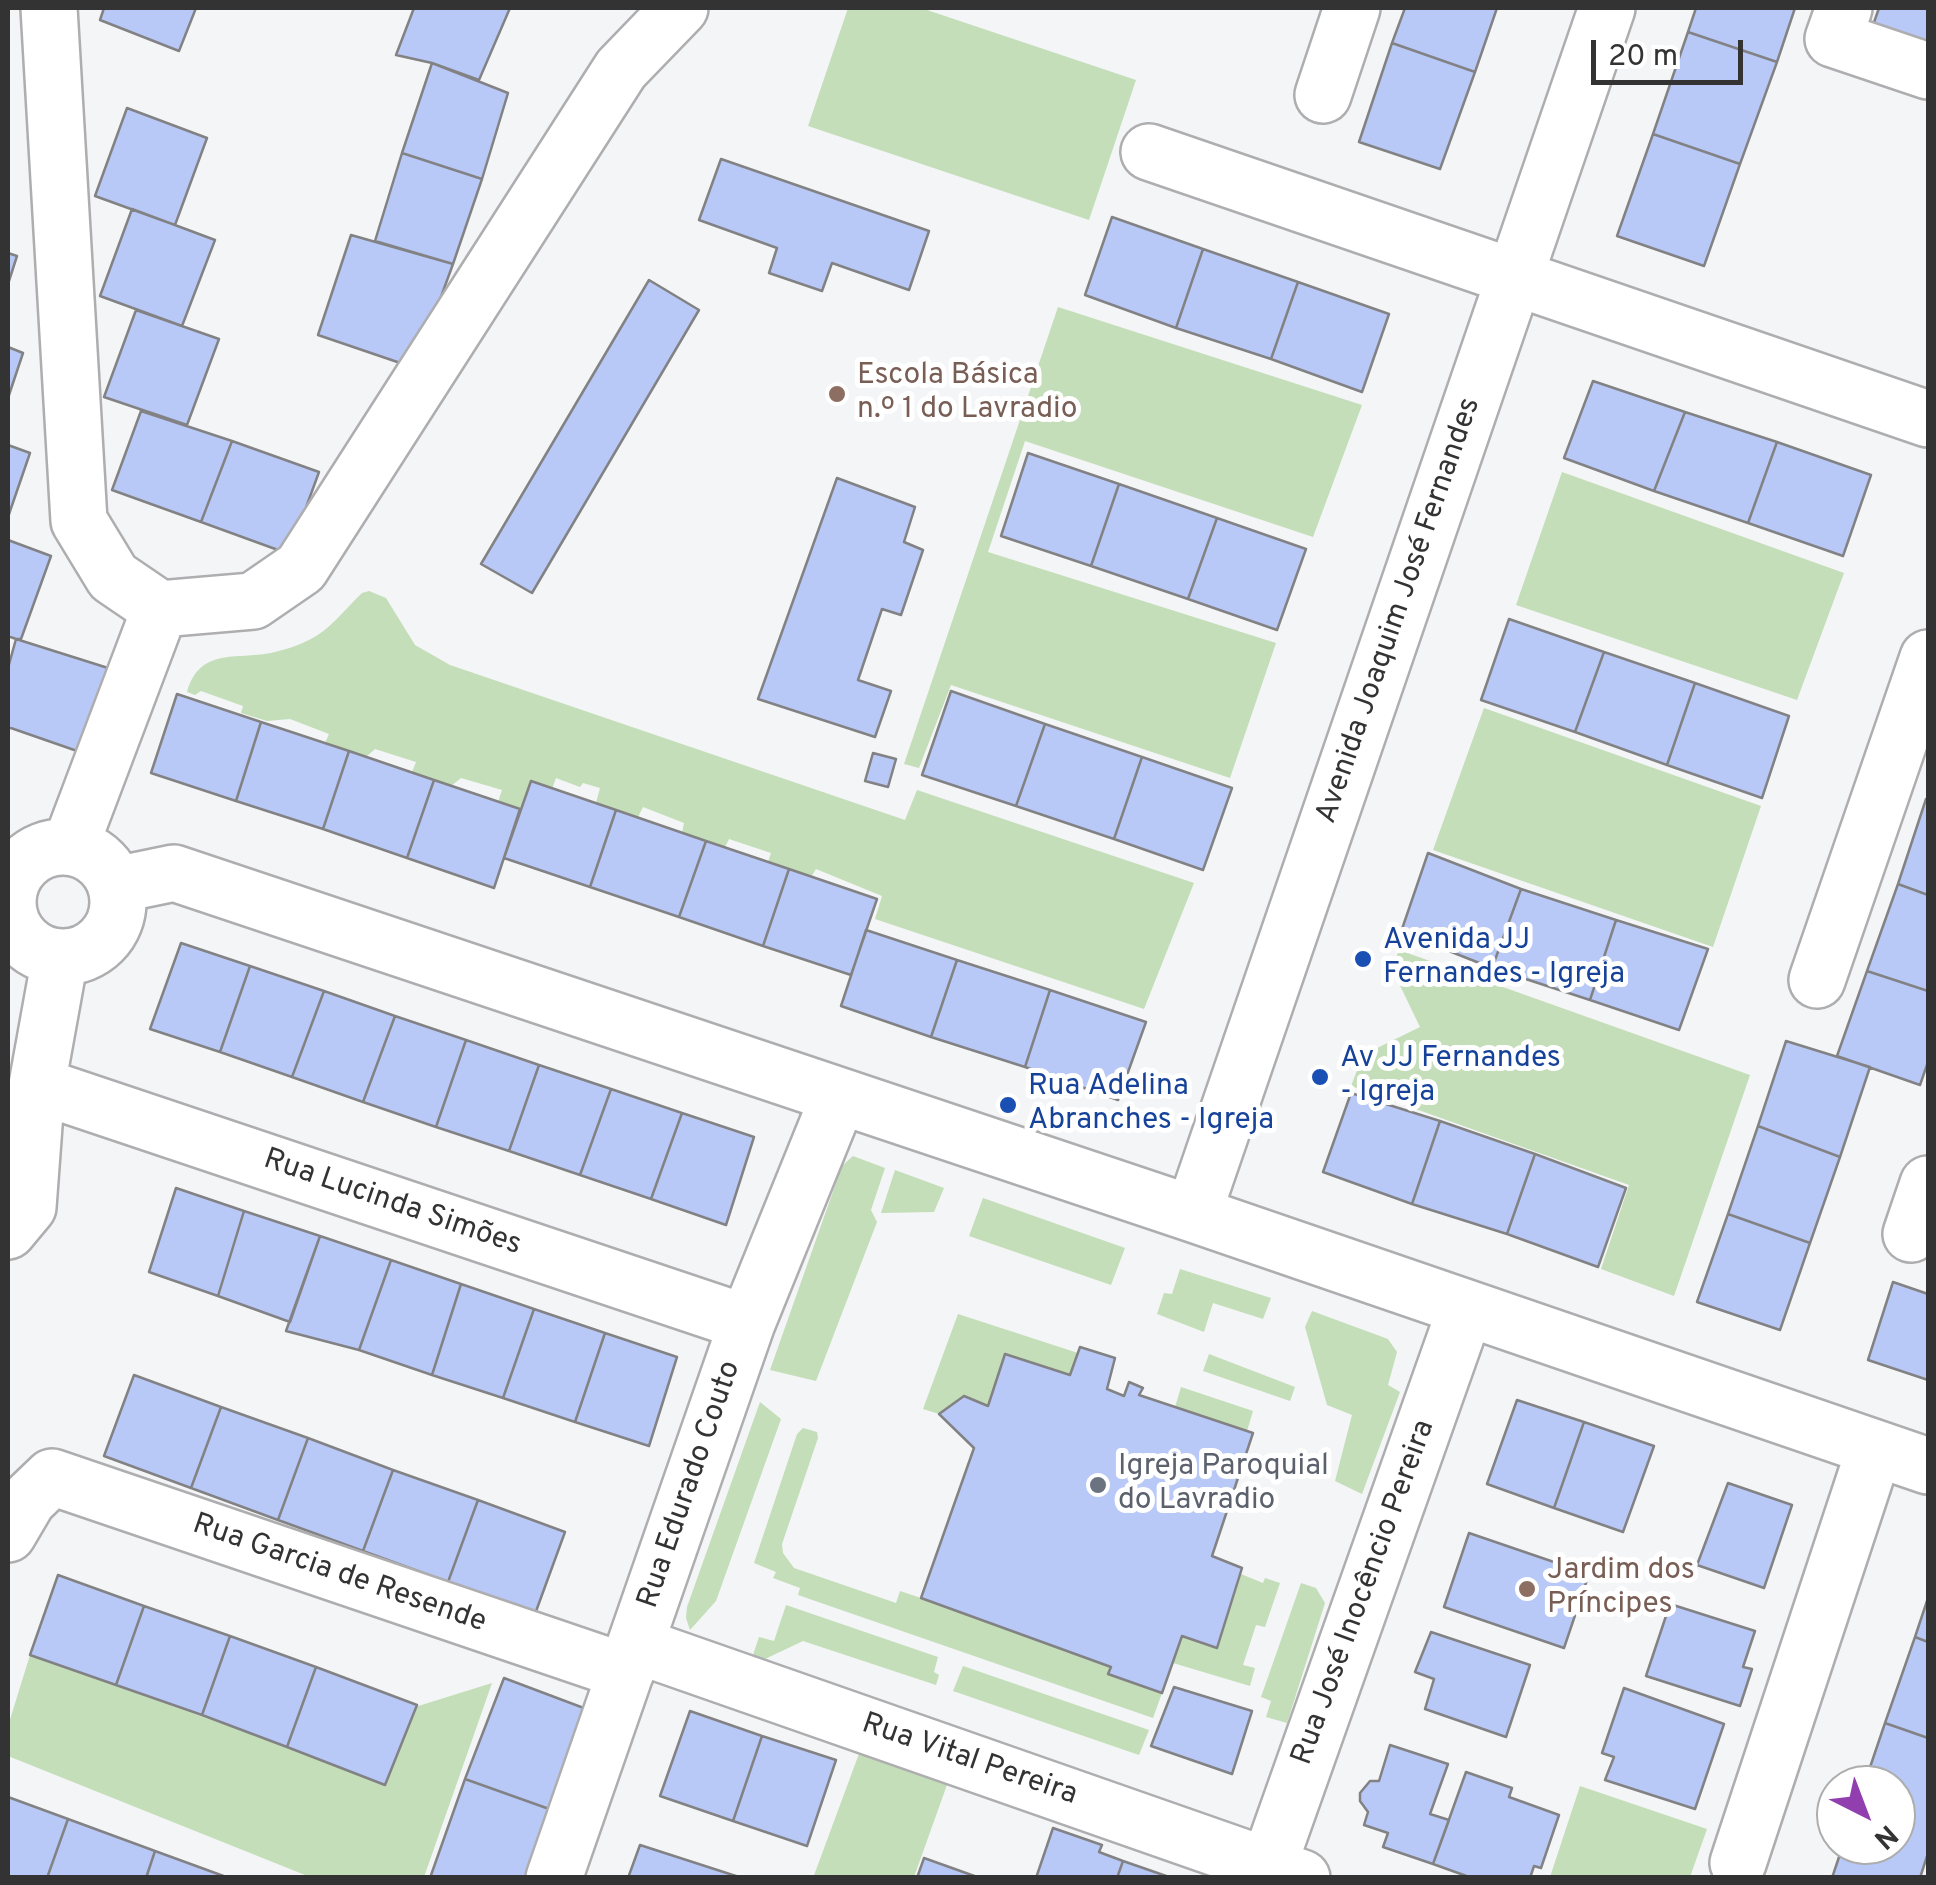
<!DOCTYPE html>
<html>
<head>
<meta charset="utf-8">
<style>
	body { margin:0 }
	#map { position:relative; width:1936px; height:1885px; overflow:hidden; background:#f4f5f6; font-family:Overpass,sans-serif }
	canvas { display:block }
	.frame { position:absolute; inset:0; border:10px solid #333334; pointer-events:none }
	.north { position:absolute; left:1816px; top:1765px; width:100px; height:100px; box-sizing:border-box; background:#fff; border:2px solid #adadae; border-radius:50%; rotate:138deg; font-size:28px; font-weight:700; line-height:40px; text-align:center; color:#333334 }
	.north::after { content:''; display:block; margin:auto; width:35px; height:45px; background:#913fae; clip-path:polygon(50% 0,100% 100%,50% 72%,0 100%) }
	.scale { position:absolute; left:1591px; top:40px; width:152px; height:45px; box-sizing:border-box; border:5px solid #333334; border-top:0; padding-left:12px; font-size:30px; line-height:35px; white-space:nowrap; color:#333334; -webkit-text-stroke:8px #fff; paint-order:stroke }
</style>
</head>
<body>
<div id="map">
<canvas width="1936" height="1885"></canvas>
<div class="frame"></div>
<div class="north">N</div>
<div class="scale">20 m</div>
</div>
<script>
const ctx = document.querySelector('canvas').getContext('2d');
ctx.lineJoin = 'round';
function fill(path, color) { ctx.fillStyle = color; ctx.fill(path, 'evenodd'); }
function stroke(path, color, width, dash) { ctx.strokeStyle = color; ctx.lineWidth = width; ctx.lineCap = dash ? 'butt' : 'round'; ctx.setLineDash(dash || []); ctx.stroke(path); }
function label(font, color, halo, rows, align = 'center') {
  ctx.font = font + ' Overpass,sans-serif'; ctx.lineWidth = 10; ctx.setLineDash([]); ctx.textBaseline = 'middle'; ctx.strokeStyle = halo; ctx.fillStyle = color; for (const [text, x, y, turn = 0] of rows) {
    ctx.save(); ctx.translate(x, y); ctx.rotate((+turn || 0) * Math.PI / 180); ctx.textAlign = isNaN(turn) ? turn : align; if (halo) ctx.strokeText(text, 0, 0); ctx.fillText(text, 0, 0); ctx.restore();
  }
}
fill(new Path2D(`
	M848 8H921L1136 80 1089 220 808 126Z
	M1058 307 1362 405 1313 537 1025 441 988 552 1276 643 1230 778 951 685 919 768 904 764Z
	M1562 472 1844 573 1797 700 1516 605Z
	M369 591 386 598 415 645 450 665 905 820 917 790 1194 883 1144 1009 875 919 882 896 816 869 811 877 768 862 771 853 729 839 725 847 682 833 684 823 643 807 638 817 596 803 600 788 583 783 580 787 556 778 552 789 531 782 520 809 498 802 502 790 461 778 451 786 412 772 416 762 375 749 366 757 325 743 329 734 290 719 267 721 241 713 243 706 201 691 195 695 187 692C200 647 236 660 271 653 284 650 297 646 309 640 330 630 345 609 362 593Z
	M1484 708 1761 806 1713 947 1433 850Z
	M1399 950 1750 1075 1674 1296 1601 1269 1629 1185 1351 1086 1363 1055 1420 1027 1392 969Z
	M853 1156 885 1168 871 1210 877 1222 816 1381 770 1370 842 1166Z
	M895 1170 944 1188 934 1212 881 1213Z
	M983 1198 1125 1248 1111 1285 969 1236Z
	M1180 1269 1271 1298 1263 1319 1213 1303 1204 1332 1157 1314 1164 1293 1172 1294Z
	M1312 1311 1388 1339 1397 1352 1388 1385 1400 1392 1362 1494 1335 1481 1352 1415 1327 1405 1305 1327Z
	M958 1314 1078 1353 1070 1375 1005 1355 988 1406 964 1396 939 1414 923 1409Z
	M1209 1354 1295 1387 1290 1401 1203 1371Z
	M1181 1387 1253 1411 1247 1431 1175 1407Z
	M760 1402 781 1419 716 1601 690 1630 686 1618 687 1607Z
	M803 1428 817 1432 818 1438 782 1544 783 1553 794 1568 896 1603 900 1591 921 1598 1111 1667 1109 1674 1162 1693 1153 1718 798 1595 800 1588 773 1578 776 1572 754 1563 797 1434Z
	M1241 1574 1263 1583 1265 1578 1280 1583 1265 1627 1256 1625 1243 1665 1255 1668 1250 1686 1173 1663 1182 1636 1217 1648Z
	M1301 1583 1316 1588 1325 1603 1287 1723 1266 1717 1271 1701 1261 1697Z
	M786 1605 938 1657 934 1672 939 1675 936 1685 803 1641 765 1659 753 1655 759 1637 774 1641Z
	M30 1655 287 1747 492 1683 424 1877H310L8 1756V1726Z
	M963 1666 1149 1730 1139 1755 953 1691Z
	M860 1751 948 1782 914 1877 813 1878Z
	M1580 1786 1707 1829 1690 1877H1550Z`), '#c3deb8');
const building = new Path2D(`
	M104 8H196L179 51 100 20Z
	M414 8H510L479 80 432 63 396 55Z
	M1405 8H1497L1475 72 1392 43Z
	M1696 8H1795L1777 62 1688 32Z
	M1879 8H1928V51L1871 31Z
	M1688 32 1777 62 1740 164 1653 134Z
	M1392 43 1475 72 1440 169 1359 142Z
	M432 63 508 93 482 179 402 153Z
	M127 108 207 138 175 225 95 196Z
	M1653 134 1740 164 1704 266 1617 236Z
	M402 153 482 179 453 264 375 241Z
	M721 159 929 231 909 290 832 263 822 291 769 273 777 248 699 220Z
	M132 209 215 240 182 326 100 296Z
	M1112 217 1203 249 1176 328 1085 295Z
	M351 235 453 264 415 368 318 335Z
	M1203 249 1298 282 1271 359 1176 328Z
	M8 253 17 256 8 284Z
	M649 280 699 310 532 593 481 564Z
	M1298 282 1389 314 1362 392 1271 359Z
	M136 310 219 339 187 425 104 397Z
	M8 347 23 353 8 398Z
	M1593 381 1685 412 1654 491 1564 458Z
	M141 411 232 441 201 522 112 490Z
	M1685 412 1777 442 1748 523 1654 491Z
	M232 441 319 472 289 554 201 522Z
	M1777 442 1871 475 1843 556 1748 523Z
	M8 445 30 453 8 517Z
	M1028 453 1119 484 1091 566 1001 536Z
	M837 478 915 507 904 542 923 550 901 615 882 609 858 680 891 691 875 737 758 699Z
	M1119 484 1217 518 1188 599 1091 566Z
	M1217 518 1306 549 1277 630 1188 599Z
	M8 540 51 556 21 639H16L8 636Z
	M1509 619 1604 652 1575 732 1481 700Z
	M16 639 108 668 80 752 8 727V668Z
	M1604 652 1695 683 1667 765 1575 732Z
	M1695 683 1789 716 1762 798 1667 765Z
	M951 691 1045 724 1016 806 922 775Z
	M177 694 261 722 236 801 151 773Z
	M261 722 349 751 323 829 236 801Z
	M1045 724 1142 757 1114 839 1016 806Z
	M349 751 434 780 407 858 323 829Z
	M873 753 896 759 888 787 865 781Z
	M1142 757 1232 788 1203 870 1114 839Z
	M434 780 520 809 494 888 407 858Z
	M531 781 616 810 590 887 504 858Z
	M1926 799 1928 800V895L1898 884Z
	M616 810 706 841 679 917 590 887Z
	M706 841 789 869 763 946 679 917Z
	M1428 853 1521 889 1492 968 1401 932Z
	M789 869 877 899 851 975 763 946Z
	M1898 884 1928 895V991L1867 971Z
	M1521 889 1616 920 1590 1000 1492 968Z
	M1616 920 1708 949 1679 1030 1590 1000Z
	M866 930 957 960 931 1037 841 1006Z
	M181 943 250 966 220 1052 150 1029Z
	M957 960 1050 990 1025 1067 931 1037Z
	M250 966 324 991 292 1077 220 1052Z
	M1867 971 1928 991V1062L1920 1085 1837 1056Z
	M1050 990 1146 1022 1118 1100 1025 1067Z
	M324 991 395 1016 363 1102 292 1077Z
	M395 1016 466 1040 436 1127 363 1102Z
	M466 1040 539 1065 509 1151 436 1127Z
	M1786 1041 1870 1067 1840 1157 1758 1126Z
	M539 1065 611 1089 580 1175 509 1151Z
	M611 1089 682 1113 651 1199 580 1175Z
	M1351 1093 1440 1121 1412 1204 1323 1172Z
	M682 1113 754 1137 726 1225 651 1199Z
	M1440 1121 1535 1154 1507 1234 1412 1204Z
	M1758 1126 1840 1157 1810 1243 1728 1214Z
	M1535 1154 1626 1188 1598 1267 1507 1234Z
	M176 1188 244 1211 218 1296 149 1272Z
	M244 1211 320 1236 290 1322 218 1296Z
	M1728 1214 1810 1243 1780 1330 1697 1302Z
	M320 1236 391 1260 359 1350 286 1331Z
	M391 1260 461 1284 432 1375 359 1350Z
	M1893 1282 1928 1294V1380L1868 1360Z
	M461 1284 534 1309 503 1398 432 1375Z
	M534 1309 605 1333 575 1422 503 1398Z
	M605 1333 677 1357 649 1446 575 1422Z
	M1080 1347 1115 1358 1107 1389 1124 1396 1129 1382 1143 1388 1139 1395 1253 1433 1212 1556 1242 1568 1217 1648 1182 1636 1162 1693 1108 1674 1111 1667 921 1598 974 1448 939 1414 964 1396 988 1406 1005 1354 1070 1375Z
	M134 1375 221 1407 191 1488 104 1456Z
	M1517 1400 1584 1422 1554 1508 1487 1484Z
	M221 1407 308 1438 278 1520 191 1488Z
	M1584 1422 1654 1446 1623 1532 1554 1508Z
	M308 1438 393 1470 363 1551 278 1520Z
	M393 1470 478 1500 448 1582 363 1551Z
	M1728 1483 1792 1505 1764 1588 1697 1565Z
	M478 1500 565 1532 535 1614 448 1582Z
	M1469 1533 1589 1574 1564 1648 1444 1607Z
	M58 1575 144 1606 116 1685 30 1655Z
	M1928 1598V1642L1915 1637Z
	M1670 1604 1755 1631 1743 1667 1752 1669 1740 1706 1646 1676Z
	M144 1606 230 1636 202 1715 116 1685Z
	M1431 1632 1530 1665 1506 1737 1425 1709 1434 1679 1415 1672Z
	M230 1636 316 1667 287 1747 202 1715Z
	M1915 1637 1928 1642V1738L1885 1723Z
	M316 1667 417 1705 385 1785 287 1747Z
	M504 1678 589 1710 552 1810 465 1779Z
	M1174 1687 1252 1711 1232 1774 1151 1746Z
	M1624 1688 1724 1724 1695 1809 1605 1780 1614 1757 1602 1753Z
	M690 1711 762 1736 733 1821 660 1796Z
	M1885 1723 1928 1738V1853L1920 1878H1832L1843 1845H1896V1785H1864Z
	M762 1736 836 1760 807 1846 733 1821Z
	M1390 1745 1448 1764 1430 1814 1449 1820 1433 1864 1383 1847 1388 1833 1364 1825 1368 1812 1360 1801V1793L1370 1781H1379Z
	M1466 1772 1512 1788 1509 1797 1559 1815 1541 1868 1534 1866 1530 1878H1472L1433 1864Z
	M465 1779 552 1810 529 1878H430Z
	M8 1797 68 1819 47 1878H8Z
	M68 1819 155 1851 146 1878H47Z
	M1053 1828 1102 1845 1099 1852 1123 1861 1117 1878H1036Z
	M640 1845 739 1877 628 1878Z
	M155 1851 229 1878H146Z
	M924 1858 980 1878H917Z
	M1123 1861 1172 1878H1117Z`);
fill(building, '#b9c9f7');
stroke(building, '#828284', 2.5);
const minor = new Path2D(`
	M49 8 79 521 113 577 160 609 253 601 301 568 621 69 680 8
	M1844 8 1833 39 1928 71
	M1323 95 1352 8
	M1149 152 1928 419
	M8 902a55 55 0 1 1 110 0a55 55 0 1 1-110 0Z
	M70 847 160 609
	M116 885 174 873 1193 1214 1928 1466
	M1817 980 1928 658
	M37 1085 747 1323
	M1193 1214 1607 8
	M8 1231 28 1207 37 1085 60 958
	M1911 1234 1928 1184
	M8 1534 28 1500 52 1477 626 1672
	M636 1645 1302 1878
	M1738 1863 1875 1448
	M554 1878 747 1323 839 1096
	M1264 1878 1466 1308`);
stroke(minor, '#aeaeb0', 60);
stroke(minor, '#fff', 55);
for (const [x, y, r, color] of [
	[837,394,10,"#8d6e63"],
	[1363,959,10,"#1a4fb4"],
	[1320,1077,10,"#1a4fb4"],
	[1008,1105,10,"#1a4fb4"],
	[1098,1485,10,"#6b7280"],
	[1527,1589,10,"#8d6e63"]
]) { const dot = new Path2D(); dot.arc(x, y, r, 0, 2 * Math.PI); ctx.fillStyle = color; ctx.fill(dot); stroke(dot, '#fff', 4); }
label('30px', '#785e54', '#fff', [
	["Escola Básica",857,377],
	["n.º 1 do Lavradio",857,411],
	["Jardim dos",1547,1572],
	["Príncipes",1547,1606]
], 'left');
label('30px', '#333334', '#fff', [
	["Avenida Joaquim José Fernandes",1400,611,-71],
	["Rua Lucinda Simões",392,1204,19],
	["Rua Edurado Couto",691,1485,-71],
	["Rua Garcia de Resende",339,1575,19],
	["Rua José Inocêncio Pereira",1365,1593,-70],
	["Rua Vital Pereira",969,1761,19]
]);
label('30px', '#164399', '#fff', [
	["Avenida JJ",1383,942],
	["Fernandes - Igreja",1383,976],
	["Av JJ Fernandes",1340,1060],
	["- Igreja",1340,1094],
	["Rua Adelina",1028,1088],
	["Abranches - Igreja",1028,1122]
], 'left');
label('30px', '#5b616d', '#fff', [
	["Igreja Paroquial",1118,1468],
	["do Lavradio",1118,1502]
], 'left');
</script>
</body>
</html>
